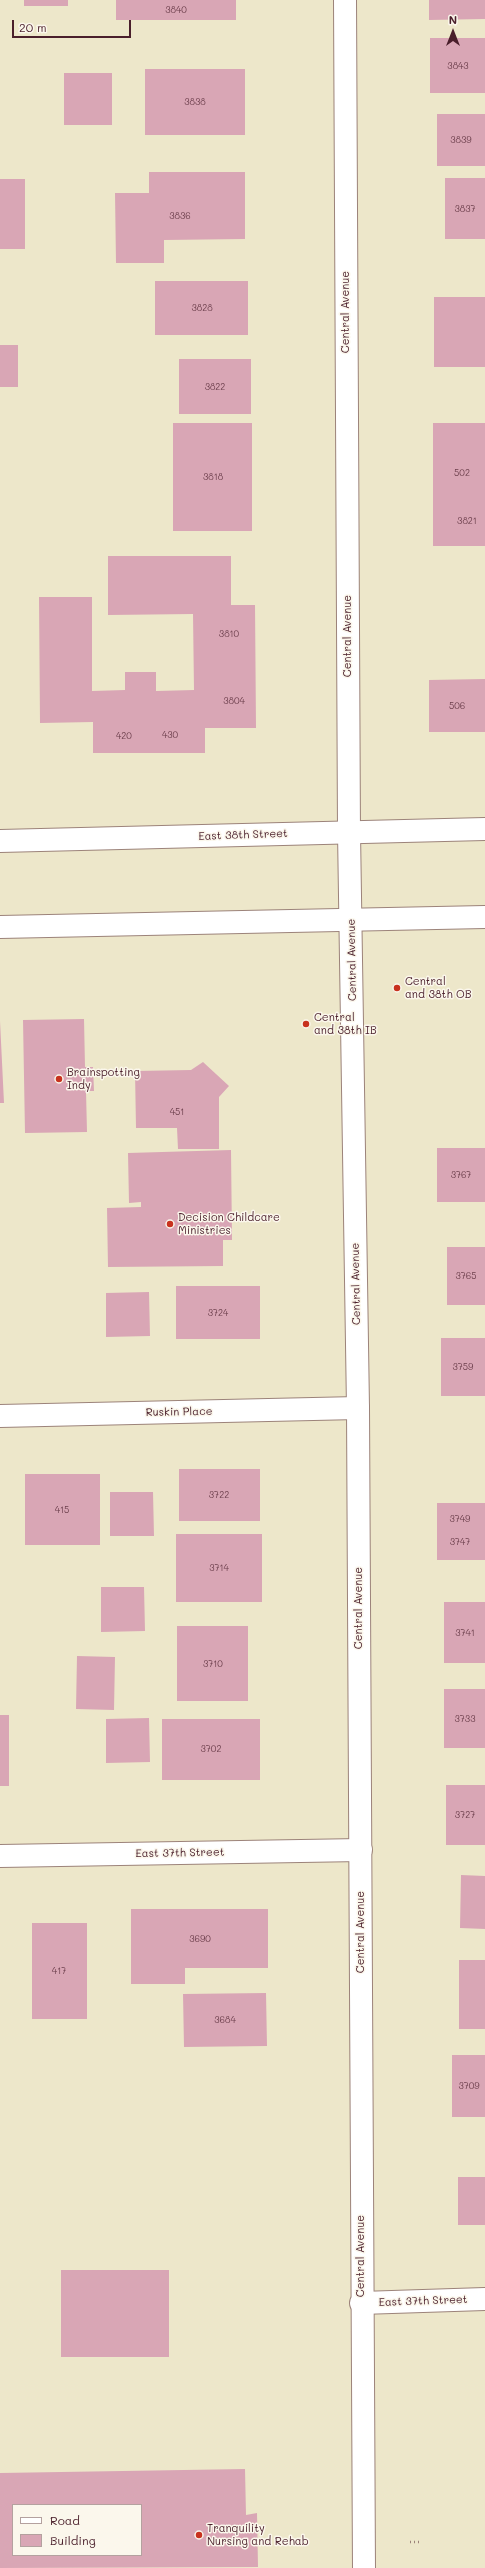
<!DOCTYPE html>
<html>
<head>
<meta charset="utf-8">
<style>
	body { margin:0 }
	#map { position:relative; width:485px; height:2568px; overflow:hidden; background:#ede7ca; font-family:Mali,sans-serif }
	canvas { display:block }
	.legend { position:absolute; left:12px; top:2504px; width:130px; height:52px; box-sizing:border-box; background:#fbf7ec; border:1px solid #b4a19f; margin:0; padding:5px 7px; list-style:none; font-size:12px; color:#4a1f2b }
	.legend li { display:flex; align-items:center; gap:8px; height:20px }
	.legend b { width:20px; border:1px solid #b4a19f }
	.north { position:absolute; left:433px; top:12px; width:40px; height:40px; -webkit-text-stroke:3px #fbf7ec; paint-order:stroke; rotate:0deg; font-size:11px; font-weight:700; line-height:16px; text-align:center; color:#4a1f2b }
	.north::after { content:''; display:block; margin:auto; width:14px; height:18px; background:#4a1f2b; clip-path:polygon(50% 0,100% 100%,50% 72%,0 100%) }
	.scale { position:absolute; left:12px; top:20px; width:119px; height:18px; box-sizing:border-box; border:2px solid #4a1f2b; border-top:0; padding-left:5px; font-size:12px; line-height:14px; white-space:nowrap; color:#4a1f2b; -webkit-text-stroke:3px #fbf7ec; paint-order:stroke }
</style>
</head>
<body>
<div id="map">
<canvas width="485" height="2568"></canvas>
<ul class="legend">
<li><b style="height:5px;background:#fff"></b>Road</li>
<li><b style="height:11px;background:#d9a6b5"></b>Building</li>
</ul>
<div class="north">N</div>
<div class="scale">20 m</div>
</div>
<script>
const ctx = document.querySelector('canvas').getContext('2d');
ctx.lineJoin = 'round';
function fill(path, color) { ctx.fillStyle = color; ctx.fill(path, 'evenodd'); }
function stroke(path, color, width, dash) { ctx.strokeStyle = color; ctx.lineWidth = width; ctx.lineCap = dash ? 'butt' : 'round'; ctx.setLineDash(dash || []); ctx.stroke(path); }
function label(font, color, halo, rows, align = 'center') {
  ctx.font = font + ' Mali,sans-serif'; ctx.lineWidth = 3; ctx.setLineDash([]); ctx.textBaseline = 'middle'; ctx.strokeStyle = halo; ctx.fillStyle = color; for (const [text, x, y, turn = 0] of rows) {
    ctx.save(); ctx.translate(x, y); ctx.rotate((+turn || 0) * Math.PI / 180); ctx.textAlign = isNaN(turn) ? turn : align; if (halo) ctx.strokeText(text, 0, 0); ctx.fillText(text, 0, 0); ctx.restore();
  }
}
fill(new Path2D(`
	M24 0H68V6H24Z
	M116 0H236V20H116Z
	M429 0H485V19L429 20Z
	M430 38H485V93H430Z
	M145 69H245V135H145Z
	M64 73H112V125H64Z
	M437 114H485V166H437Z
	M149 172H245V239L164 240V263H116L115 193H149Z
	M445 178H485V239H445Z
	M0 179H25V249H0Z
	M155 281H248V335H155Z
	M434 297H485V367H434Z
	M0 345H18V387H0Z
	M179 359H251V414H179Z
	M173 423H252V531H173Z
	M433 423H485V546H433Z
	M108 556H231V605H255L256 728H205V753H93V722L40 723 39 597H92V691L125 690V672H156V691L194 690 193 614 108 615Z
	M485 679V732H429V680Z
	M84 1019 85 1067H93L94 1091H86L87 1132 25 1133 23 1020Z
	M0 1021 4 1103H0Z
	M203 1062 229 1086 219 1097V1149H178L177 1128H136L135 1071 191 1070Z
	M437 1148H485V1202H437Z
	M231 1150 232 1240H223V1266L108 1267 107 1208 141 1207V1202L129 1203 128 1153Z
	M447 1247H485V1305H447Z
	M176 1286H260V1339H176Z
	M149 1292 150 1336 106 1337V1293Z
	M441 1338H485V1396H441Z
	M179 1469H260V1521H179Z
	M25 1474H100V1545H25Z
	M110 1492H153L154 1536H110Z
	M437 1503H485V1560H437Z
	M176 1534H262V1602H176Z
	M101 1587H144L145 1631 101 1632Z
	M444 1602H485V1663H444Z
	M177 1626H248V1701H177Z
	M77 1656 115 1657 114 1710 76 1709Z
	M444 1689H485V1748H444Z
	M0 1715H9V1786H0Z
	M149 1718 150 1762 106 1763V1719Z
	M162 1719H260V1780H162Z
	M446 1785H485V1845H446Z
	M461 1875 485 1876V1929L460 1928Z
	M131 1909H268V1968H185V1984H131Z
	M32 1923H87V2019H32Z
	M459 1960H485V2029H459Z
	M266 1993 267 2046 184 2047 183 1994Z
	M452 2055H485V2117H452Z
	M458 2177H485V2225H458Z
	M61 2270H169V2357H61Z
	M245 2469 246 2515 257 2513 258 2567 0 2568V2473ZM13 2505H141V2555H13Z`), '#d9a6b5');
const minor = new Path2D(`
	M0 1416 358 1408
	M0 1856 361 1850
	M361 2303 485 2299`);
const secondary = new Path2D(`
	M345 0 349 832 358 1408 364 2568`);
const primary = new Path2D(`
	M0 841 485 829
	M0 927 485 917`);
stroke(minor, '#9c837a', 24);
stroke(secondary, '#9c837a', 24);
stroke(primary, '#9c837a', 24);
stroke(new Path2D(`
	M410 2542H422`), '#9c837a', 2.5, [1, 3]);
stroke(minor, '#fff', 22);
stroke(secondary, '#fff', 22);
stroke(primary, '#fff', 22);
for (const [x, y, r, color] of [
	[397,988,4,"#c8321e"],
	[306,1024,4,"#c8321e"],
	[59,1079,4,"#c8321e"],
	[170,1224,4,"#c8321e"],
	[199,2535,4,"#c8321e"]
]) { const dot = new Path2D(); dot.arc(x, y, r, 0, 2 * Math.PI); ctx.fillStyle = color; ctx.fill(dot); stroke(dot, '#fbf7ec', 1.5); }
label('9px', '#6e414e', null, [
	["3840",176,10],
	["3843",458,66],
	["3838",195,102],
	["3839",461,140],
	["3837",465,209],
	["3836",180,216],
	["3828",202,308],
	["3822",215,387],
	["502",462,473],
	["3818",213,477],
	["3821",467,521],
	["3810",229,634],
	["3804",234,701],
	["506",457,706],
	["430",170,735],
	["420",124,736],
	["451",177,1112],
	["3767",461,1175],
	["3765",466,1276],
	["3724",218,1313],
	["3759",463,1367],
	["3722",219,1495],
	["415",62,1510],
	["3749",460,1519],
	["3747",460,1542],
	["3714",219,1568],
	["3741",465,1633],
	["3710",213,1664],
	["3733",465,1719],
	["3702",211,1749],
	["3727",465,1815],
	["3690",200,1939],
	["417",59,1971],
	["3684",225,2020],
	["3709",469,2086]
]);
label('11px', '#4a1f2b', '#fbf7ec', [
	["Central Avenue",346,312,-90],
	["Central Avenue",348,636,-90],
	["East 38th Street",243,835,-2],
	["Central Avenue",352,960,-91],
	["Central Avenue",356,1284,-91],
	["Ruskin Place",179,1412,-1],
	["Central Avenue",359,1608,-90],
	["East 37th Street",180,1853,-1],
	["Central Avenue",361,1932,-90],
	["Central Avenue",361,2256,-90],
	["East 37th Street",423,2301,-2]
]);
label('11px', '#4a1f2b', '#fbf7ec', [
	["Central",405,982],
	["and 38th OB",405,995],
	["Central",314,1018],
	["and 38th IB",314,1031],
	["Brainspotting",67,1073],
	["Indy",67,1086],
	["Decision Childcare",178,1218],
	["Ministries",178,1231],
	["Tranquility",207,2529],
	["Nursing and Rehab",207,2542]
], 'left');
</script>
</body>
</html>
